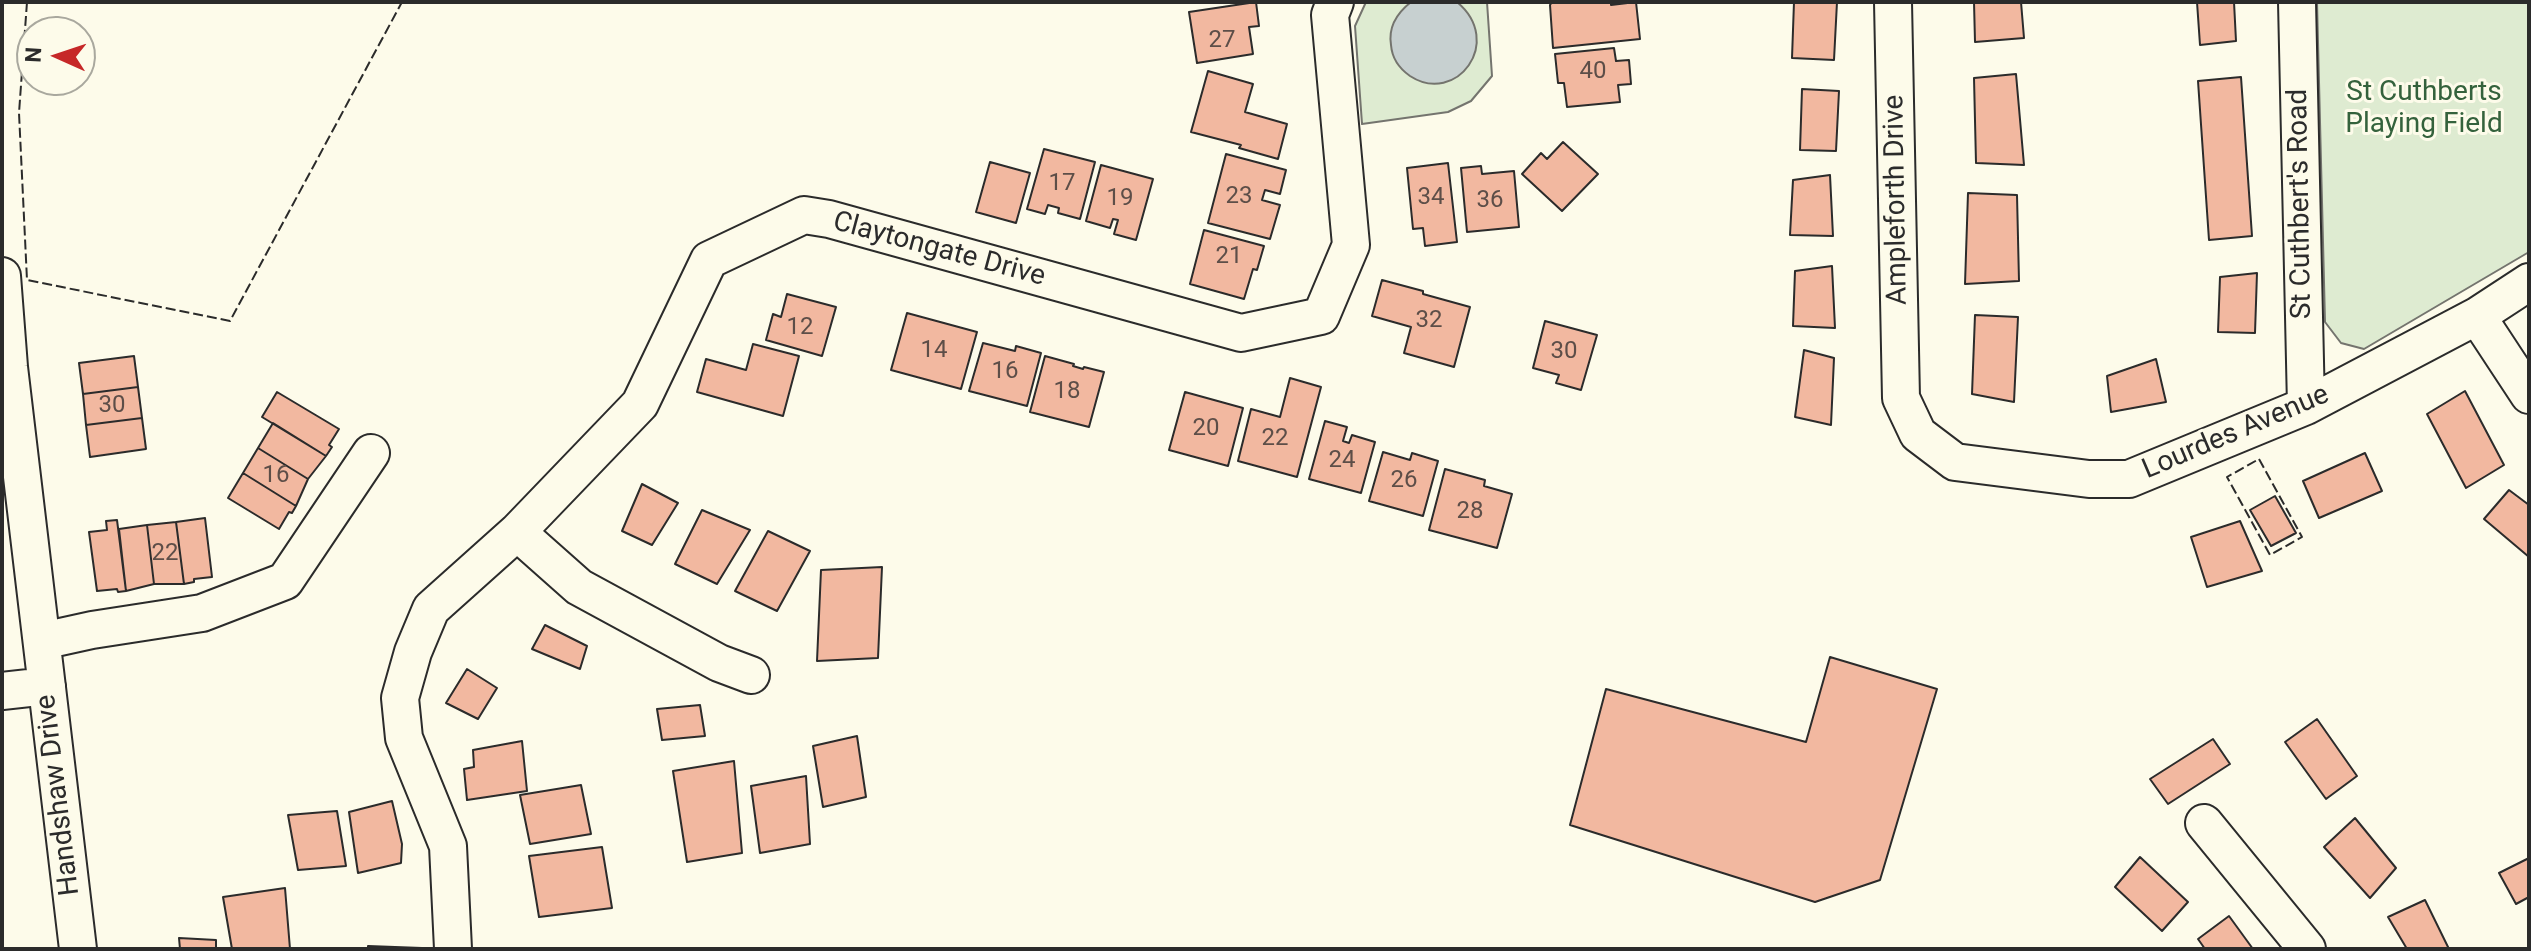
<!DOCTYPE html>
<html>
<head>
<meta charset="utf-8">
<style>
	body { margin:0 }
	#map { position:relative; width:2531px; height:951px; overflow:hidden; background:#fdfbea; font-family:Roboto,sans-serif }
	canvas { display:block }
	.frame { position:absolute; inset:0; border:4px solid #2b2b2b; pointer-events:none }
	.north { position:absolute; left:16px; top:16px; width:80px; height:80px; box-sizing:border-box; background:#fdfbea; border:2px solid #a9a89e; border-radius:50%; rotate:273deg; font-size:22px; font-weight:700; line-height:32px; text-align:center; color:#2b2b2b }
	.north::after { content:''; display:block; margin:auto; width:28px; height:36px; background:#c62828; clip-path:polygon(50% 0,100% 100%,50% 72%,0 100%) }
</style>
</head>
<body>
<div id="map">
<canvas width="2531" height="951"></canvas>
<div class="frame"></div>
<div class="north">N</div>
</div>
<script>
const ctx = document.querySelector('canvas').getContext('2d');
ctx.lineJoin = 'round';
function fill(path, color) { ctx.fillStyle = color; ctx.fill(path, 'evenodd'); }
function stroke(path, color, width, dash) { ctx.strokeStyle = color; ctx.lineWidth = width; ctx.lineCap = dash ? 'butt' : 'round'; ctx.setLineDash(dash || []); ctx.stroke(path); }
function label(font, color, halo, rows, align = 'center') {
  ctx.font = font + ' Roboto,sans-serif'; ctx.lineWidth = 6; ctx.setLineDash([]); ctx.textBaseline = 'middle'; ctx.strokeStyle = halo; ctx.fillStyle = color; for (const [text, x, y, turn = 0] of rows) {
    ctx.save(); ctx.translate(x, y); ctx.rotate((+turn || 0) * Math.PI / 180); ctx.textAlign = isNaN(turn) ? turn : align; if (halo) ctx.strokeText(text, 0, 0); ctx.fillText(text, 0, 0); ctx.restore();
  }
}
const green = new Path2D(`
	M1366 2H1487L1492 76 1471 101 1448 112 1362 124 1355 26Z
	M2317 2H2529V252L2364 349 2341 343 2325 322Z`);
fill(green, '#deebd1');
stroke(green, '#74746e', 2);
const water = new Path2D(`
	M1411 2H1457C1505 42 1456 106 1410 76 1400 69 1392 58 1391 45 1388 27 1397 13 1411 2Z`);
fill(water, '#c7d0d0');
stroke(water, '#74746e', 2);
const building = new Path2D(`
	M1256 2 1259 26 1249 27 1253 54 1197 63 1189 12Z
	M1552 2H1611V5L1636 2 1640 39 1553 48 1550 5Z
	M1794 2H1837L1834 60 1792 58Z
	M1974 2H2021L2024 38 1975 42Z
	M2197 2H2234L2236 41 2200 45Z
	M1614 48 1616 61 1629 60 1631 84 1618 85 1620 102 1567 107 1564 83H1558L1555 54Z
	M1208 71 1253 84 1245 112 1287 124 1278 159 1239 148 1241 145 1191 132Z
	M2016 74 2024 165 1976 163 1974 78Z
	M2241 77 2252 236 2209 240 2198 81Z
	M1802 89 1839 91 1836 151 1800 150Z
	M1563 142 1598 174 1562 211 1522 174 1541 153 1547 159Z
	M1044 149 1095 162 1080 219 1058 213 1059 208 1048 205 1045 214 1027 209Z
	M1226 154 1286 170 1280 194 1265 190 1262 200 1280 205 1270 239 1208 223Z
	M990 162 1030 173 1016 223 976 212Z
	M1448 163 1457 242 1425 246 1423 228 1413 229 1407 168Z
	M1101 165 1153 179 1136 240 1114 234 1118 220 1113 219 1110 228 1086 221Z
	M1481 166 1482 174 1514 171 1519 227 1467 232 1461 168Z
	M1830 175 1833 236 1790 235 1793 180Z
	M1968 193 2017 195 2019 281 1965 284Z
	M1204 230 1264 246 1257 270 1253 269 1244 299 1190 284Z
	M1832 266 1835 328 1793 326 1795 271Z
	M2257 273 2255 333 2218 332 2220 277Z
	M1382 280 1423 291V294L1470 307 1454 367 1404 353 1411 327 1372 316Z
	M787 294 836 307 822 356 766 340 773 314 781 317Z
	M907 313 977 332 961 389 891 370Z
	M1975 315 2018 317 2014 402 1972 394Z
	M1545 321 1597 335 1581 390 1556 383 1559 375 1533 368Z
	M983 343 1015 351 1016 346 1041 353 1027 406 969 391Z
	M753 344 799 356 783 416 697 392 706 359 746 370Z
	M1804 350 1834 358 1831 425 1795 417Z
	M134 356 138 387 83 394 79 363Z
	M1045 356 1074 364 1073 366 1083 369 1084 367 1104 372 1089 427 1030 412Z
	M2156 359 2166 402 2111 412 2107 376Z
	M1290 378 1321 387 1297 477 1238 461 1251 409 1280 417Z
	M138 387 142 418 86 425 83 394Z
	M2465 391 2504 465 2466 488 2427 414Z
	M277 392 339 429 329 445 332 447 326 456 262 417Z
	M1185 392 1243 408 1228 466 1169 450Z
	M142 418 146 449 90 457 86 425Z
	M1325 421 1347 427 1343 441 1349 443 1352 435 1375 442 1361 493 1309 479Z
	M273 423 326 456 308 479 258 448Z
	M258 448 308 479 296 506 243 473Z
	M1383 452 1410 460 1412 453 1438 461 1423 516 1369 501Z
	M2365 453 2382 491 2319 518 2303 481Z
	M1445 469 1485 480 1484 486 1512 494 1497 548 1429 530Z
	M243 473 296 506 292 513 289 512 279 529 228 498Z
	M642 484 678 503 652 545 622 531Z
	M2509 490 2529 505V557L2484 519Z
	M2275 496 2296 533 2271 546 2250 510Z
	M702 510 750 530 717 584 675 564Z
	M205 518 212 577 194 579V582L184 584 176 522Z
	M117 520 126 591 118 592 117 589 97 591 89 532 107 530 106 521Z
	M2240 521 2262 571 2207 587 2191 537Z
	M176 522 184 584H154L147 525Z
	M147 525 154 584 126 591 119 529Z
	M768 531 810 551 777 611 735 591Z
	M882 567 878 658 817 661 821 570Z
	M545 625 587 646 580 669 532 649Z
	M1830 657 1937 689 1880 880 1815 902 1570 825 1606 689 1806 742Z
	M467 669 497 688 478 719 446 703Z
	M700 705 705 736 662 740 657 709Z
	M2317 719 2357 776 2326 799 2285 742Z
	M857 736 866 797 823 807 813 746Z
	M2213 739 2230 764 2168 804 2150 779Z
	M522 741 527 791 467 800 464 769 474 767 473 750Z
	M734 761 742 853 687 862 673 771Z
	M806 776 810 844 760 853 751 786Z
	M581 785 591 834 530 844 520 795Z
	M392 801 402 844 401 863 358 873 349 812Z
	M337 811 346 866 298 870 288 815Z
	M2355 818 2396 868 2370 898 2324 847Z
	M602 847 612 908 539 917 529 856Z
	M2140 857 2188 902 2162 931 2115 887Z
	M2529 858V897L2516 904 2499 873Z
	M285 888 290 949H232L223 897Z
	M2425 900 2449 949H2407L2388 917Z
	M2229 916 2253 949H2205L2198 939Z
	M179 938 216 940V949H180Z
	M368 946 422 948V949H368Z`);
fill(building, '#f2b8a0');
stroke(building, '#2b2b2b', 2);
const minor = new Path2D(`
	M1893 2 1901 398 1918 434 1955 462 2089 479H2129L2306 406 2477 316 2529 282
	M2297 2 2306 406
	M2 276 9 367 78 949
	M2477 316 2529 395
	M517 532 579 587 719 663 751 675
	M42 641 92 630 202 613 285 581 371 453
	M2 691 47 686
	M2204 823 2307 949
	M453 949 448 846 404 738 400 698 413 652 431 609 517 532 640 404 709 260 804 215 829 219 1241 333 1321 316 1351 245 1330 15 1335 2`);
stroke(minor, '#2b2b2b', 40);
stroke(minor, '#fdfbea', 36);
stroke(new Path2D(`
	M27 2 19 113 27 280 230 321 402 2
	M2259 459 2302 537 2270 555 2227 477Z`), '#2b2b2b', 2, [10, 4]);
label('24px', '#5d4e48', null, [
	["27",1222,41],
	["40",1593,72],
	["17",1062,184],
	["23",1239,197],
	["34",1431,198],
	["19",1120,199],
	["36",1490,201],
	["21",1229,257],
	["32",1429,321],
	["12",800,328],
	["14",934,351],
	["30",1564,352],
	["16",1005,372],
	["18",1067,392],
	["30",112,406],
	["20",1206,429],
	["22",1275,439],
	["24",1342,461],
	["16",276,476],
	["26",1404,481],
	["28",1470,512],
	["22",165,554]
]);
label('28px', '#34623c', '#fdfbea', [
	["St Cuthberts",2424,93],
	["Playing Field",2424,125]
]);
label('28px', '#2b2b2b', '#fdfbea', [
	["Ampleforth Drive",1897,200,-91],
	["St Cuthbert's Road",2301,204,-91],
	["Claytongate Drive",939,250,15],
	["Lourdes Avenue",2236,433,-23],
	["Handshaw Drive",59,795,-97]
]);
</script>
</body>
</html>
